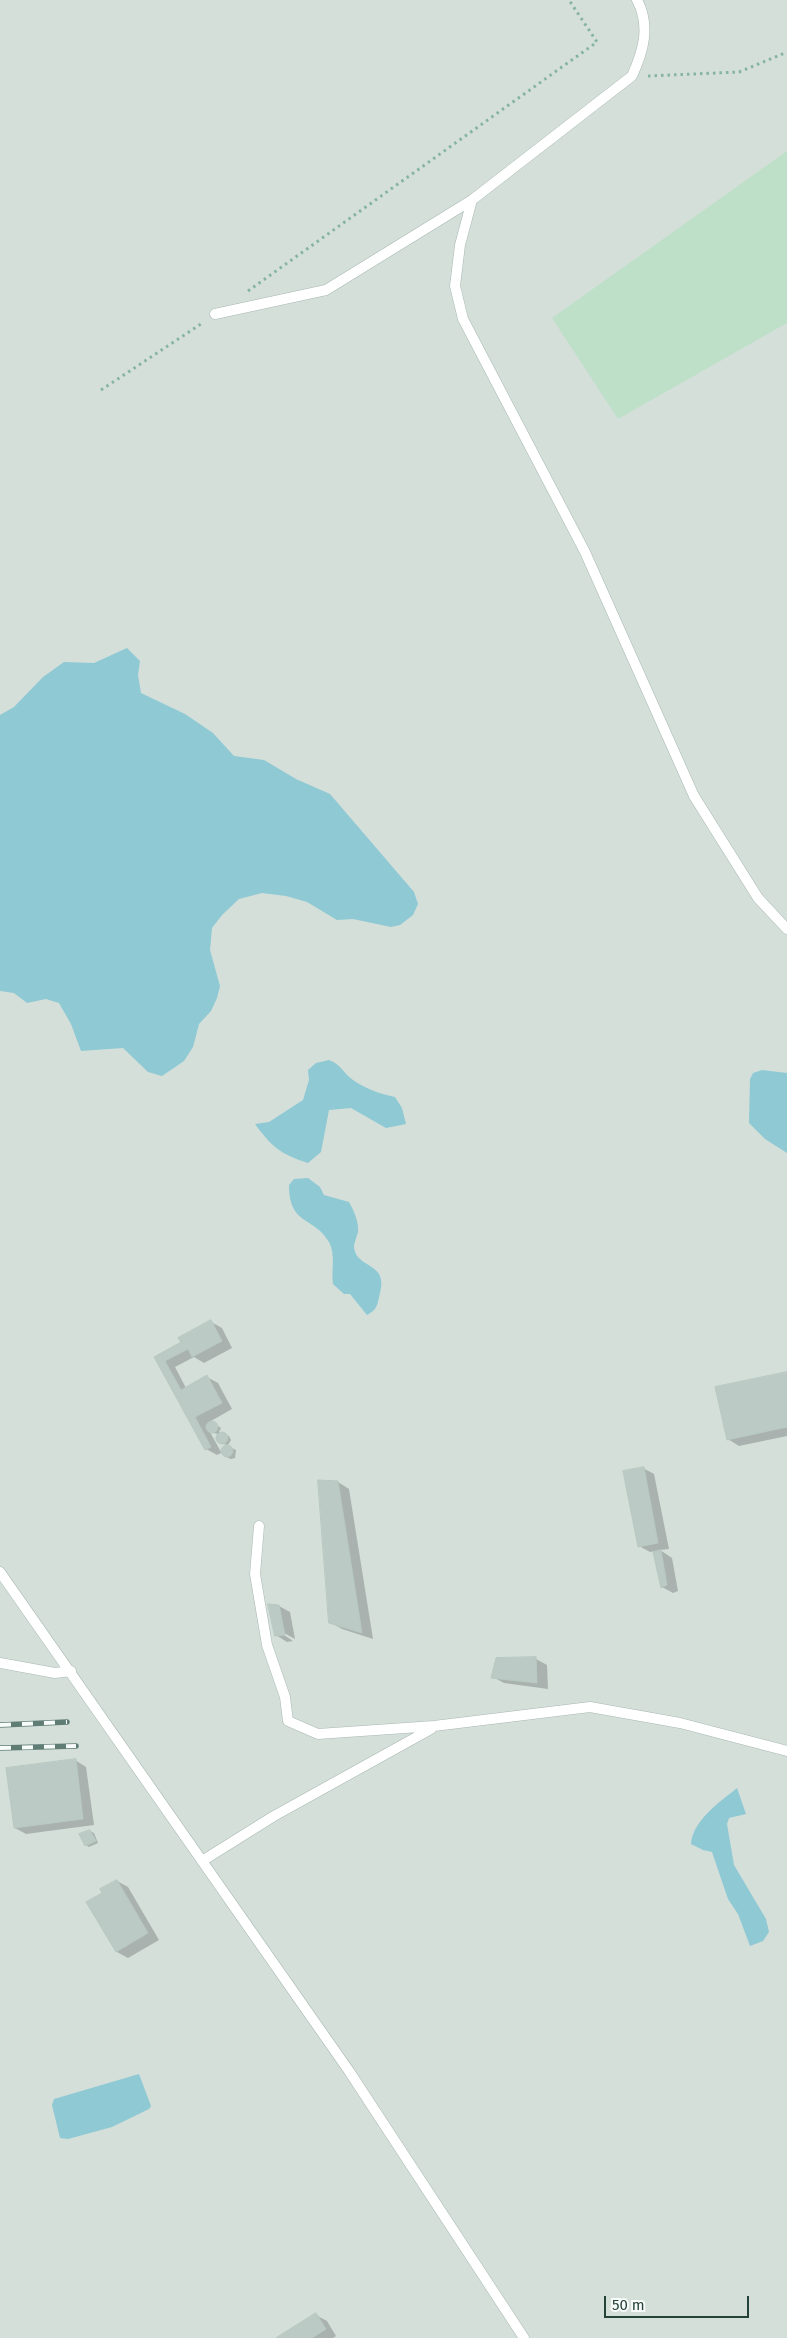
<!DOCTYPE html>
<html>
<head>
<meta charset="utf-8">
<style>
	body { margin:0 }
	#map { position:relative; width:787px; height:2338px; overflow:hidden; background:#e6efeb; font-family:"Fira Sans",sans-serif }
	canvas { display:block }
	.scale { position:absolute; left:604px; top:2296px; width:145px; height:22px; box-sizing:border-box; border:2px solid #24423a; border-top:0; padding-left:6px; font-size:15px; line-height:18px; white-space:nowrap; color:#24423a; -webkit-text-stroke:4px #f7fbf9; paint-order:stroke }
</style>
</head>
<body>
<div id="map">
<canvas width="787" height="2338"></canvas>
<div class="scale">50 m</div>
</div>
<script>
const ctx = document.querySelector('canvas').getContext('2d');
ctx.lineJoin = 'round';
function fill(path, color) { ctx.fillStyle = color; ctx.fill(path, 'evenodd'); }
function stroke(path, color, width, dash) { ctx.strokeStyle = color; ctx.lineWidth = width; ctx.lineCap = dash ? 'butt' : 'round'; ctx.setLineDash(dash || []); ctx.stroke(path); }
fill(new Path2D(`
	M0 0H787V2338H0Z`), '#d4dfda');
fill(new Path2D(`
	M787 151V323L618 419 552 318Z`), '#bfe0c8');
fill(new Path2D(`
	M127 648 140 661 138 675 141 693 185 714 213 733 234 756 264 760 296 779 330 794 414 892 418 904 413 915 400 925 391 927 353 919 337 920 307 902 286 896 262 893 239 899 222 915 212 928 210 950 220 986 217 998 211 1011 199 1024 193 1047 184 1061 162 1076 148 1072 123 1048 81 1051 71 1024 59 1003 46 999 27 1003 14 993 0 991V715L14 707 43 677 64 662 94 663Z
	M329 1060C342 1065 343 1073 353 1080 366 1089 380 1094 395 1097L402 1108 406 1124 386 1128 351 1108 329 1110 321 1152 308 1163C280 1154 272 1147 255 1124L269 1122 303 1100 309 1080 308 1070 316 1063Z
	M762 1070 787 1073V1153L765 1139 749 1123 750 1079 753 1073Z
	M308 1178 320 1187 324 1195 349 1202C354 1211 359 1222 358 1232 357 1236 354 1243 354 1247 356 1269 389 1262 380 1293 377 1305 378 1309 367 1315L350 1294H344L333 1284C331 1270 336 1255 329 1242 314 1216 289 1226 289 1185L294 1179Z
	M737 1788 746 1814 729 1818 727 1824 734 1865 766 1919 769 1932 763 1941 750 1946 738 1914 728 1899 712 1852 703 1850 691 1844C693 1820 720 1802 737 1788Z
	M139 2074 151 2106 149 2109 112 2127 68 2139 60 2138 52 2105 54 2099Z`), '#8ec9d4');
fill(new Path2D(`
	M211 1322 222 1328 232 1348 204 1363 194 1357 175 1367 186 1388 207 1377 218 1383 232 1409 211 1421 221 1428 219 1432 229 1436 231 1440 228 1445 223 1444 217 1439 218 1434 210 1432 221 1452 227 1446 236 1450 235 1458 231 1459 224 1456 223 1452 217 1455 206 1449 156 1357 182 1343Z
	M787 1373V1436L739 1446 728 1439Z
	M643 1468 654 1474 669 1549 660 1550 672 1558 678 1591 673 1593 662 1587 655 1551 650 1552 639 1546Z
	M338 1482 349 1489 373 1639 342 1629 330 1622Z
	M279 1606 290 1612 295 1639 284 1633V1635L293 1641 287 1642 276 1635Z
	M497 1659H536L547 1665 548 1689 504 1683 493 1677Z
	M75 1760 86 1767 94 1825 26 1834 15 1828Z
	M90 1831 94 1833 98 1843 89 1847 86 1845Z
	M117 1881 128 1887 159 1940 128 1958 117 1952 103 1893Z
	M316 2315 327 2321 336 2336 333 2338H278Z`), '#0003');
const building = new Path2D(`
	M211 1320 222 1341 192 1357 188 1349 165 1361 181 1390 207 1375 222 1403 195 1417 211 1447 205 1450 154 1357 181 1342 178 1338Z
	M787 1372V1427L727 1440 715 1387Z
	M206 1427a6 6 0 1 1 12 0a6 6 0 1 1-12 0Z
	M216 1438a6 6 0 1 1 12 0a6 6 0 1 1-12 0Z
	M221 1451a6 6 0 1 1 12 0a6 6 0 1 1-12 0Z
	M644 1467 658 1543 638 1547 623 1471Z
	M318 1480 338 1481 362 1633 329 1623Z
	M661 1550 667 1585 661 1588 653 1552Z
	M268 1604 279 1605 285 1635 275 1636Z
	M536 1657 537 1683 491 1678 496 1658Z
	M76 1759 83 1819 14 1828 6 1768Z
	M90 1830 96 1841 85 1846 79 1834Z
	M117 1880 148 1933 116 1952 86 1902 102 1893 100 1889Z
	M316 2313 326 2329 312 2338H276Z`);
fill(building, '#bbcac4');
stroke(building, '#b8c9c2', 1);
const lane = new Path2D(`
	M637 0C651 26 643 52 632 76L472 200 460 245 455 286 463 319 585 552 694 796 758 898 787 929
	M215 314 326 290 472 200
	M259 1526 255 1574 267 1645 285 1697 288 1721 318 1734 434 1726 590 1707 680 1723 787 1751
	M0 1572 349 2071 524 2338
	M0 1663 55 1673 71 1671
	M202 1861 274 1816 431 1729`);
stroke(lane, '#a8b8b2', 11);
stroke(new Path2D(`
	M648 76 739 72 787 52
	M248 291 597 42 569 0
	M101 390 204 322`), '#86b3a5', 3, [2.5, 4]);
stroke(lane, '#fff', 10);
const rail = new Path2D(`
	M0 1725 67 1722
	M0 1748 76 1746`);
stroke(rail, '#5f7d75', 5.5);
stroke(rail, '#f7fbf9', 4, [11]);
</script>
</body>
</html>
